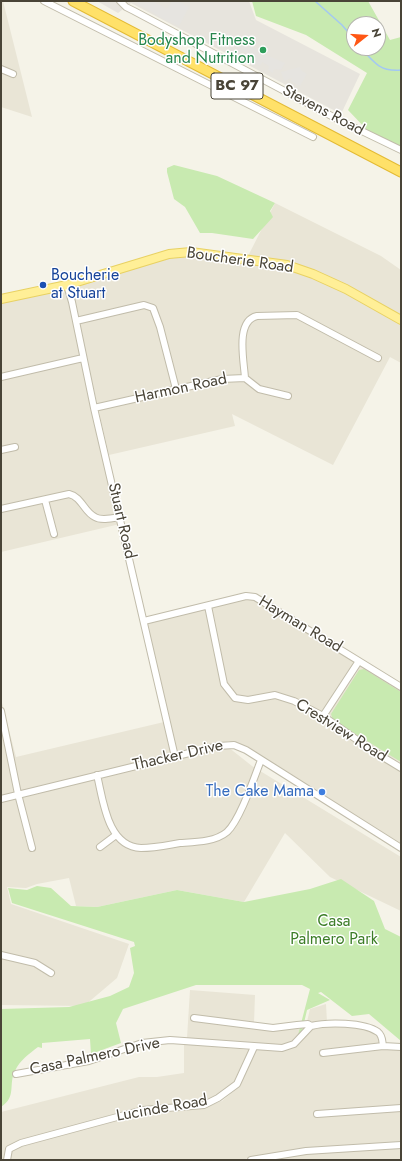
<!DOCTYPE html>
<html>
<head>
<meta charset="utf-8">
<style>
	body { margin:0 }
	#map { position:relative; width:402px; height:1161px; overflow:hidden; background:#f5f3e8; font-family:Jost,sans-serif }
	canvas { display:block }
	.frame { position:absolute; inset:0; border:2px solid #494437; pointer-events:none }
	.north { position:absolute; left:346px; top:16px; width:40px; height:40px; box-sizing:border-box; background:#fff; border:1px solid #b6b4af; border-radius:50%; rotate:73deg; font-size:11px; font-weight:700; line-height:16px; text-align:center; color:#494437 }
	.north::after { content:''; display:block; margin:auto; width:14px; height:18px; background:#ff5715; clip-path:polygon(50% 0,100% 100%,50% 72%,0 100%) }
</style>
</head>
<body>
<div id="map">
<canvas width="402" height="1161"></canvas>
<div class="frame"></div>
<div class="north">N</div>
</div>
<script>
const ctx = document.querySelector('canvas').getContext('2d');
ctx.lineJoin = 'round';
function fill(path, color) { ctx.fillStyle = color; ctx.fill(path, 'evenodd'); }
function stroke(path, color, width, dash) { ctx.strokeStyle = color; ctx.lineWidth = width; ctx.lineCap = dash ? 'butt' : 'round'; ctx.setLineDash(dash || []); ctx.stroke(path); }
function label(font, color, halo, rows, align = 'center') {
  ctx.font = font + ' Jost,sans-serif'; ctx.lineWidth = 3; ctx.setLineDash([]); ctx.textBaseline = 'middle'; ctx.strokeStyle = halo; ctx.fillStyle = color; for (const [text, x, y, turn = 0] of rows) {
    ctx.save(); ctx.translate(x, y); ctx.rotate((+turn || 0) * Math.PI / 180); ctx.textAlign = isNaN(turn) ? turn : align; if (halo) ctx.strokeText(text, 0, 0); ctx.fillText(text, 0, 0); ctx.restore();
  }
}
fill(new Path2D(`
	M1 1H3L32 117 1 107Z
	M275 203 381 256 401 270V315L313 272 247 258Z
	M191 254 285 268 341 289 401 322V363L390 357 333 465 232 414 235 426 109 455 70 287 167 256Z
	M65 288 72 299 91 409 120 524 1 552V302Z
	M245 599H254L401 690V845L229 741 177 752 147 623Z
	M1 699 16 757 164 722 171 755 1 796Z
	M228 747 252 766 401 857V911L330 877 285 833 244 902 177 890 97 907 76 906 69 878 37 884 26 888 7 887 11 904 129 944 117 978 84 1006 1 1005V802Z
	M190 990 255 995 254 1023 305 1030 310 1009 326 1004 327 1022 373 1026 385 1043H398L401 1046V1142L304 1149 239 1160H9L11 1151 22 1145 120 1118 203 1108 222 1101 240 1086 257 1044 187 1038Z
	M184 1044 250 1050 235 1083 216 1096 202 1103 144 1107 114 1114 21 1141 7 1147 5 1160H1V1112L139 1077H157L184 1073Z
	M401 1147V1160H268L306 1153Z`), '#e9e5d6');
fill(new Path2D(`
	M97 1H249L256 20 360 74 341 114 131 3 118 13Z`), '#e7e4dd');
fill(new Path2D(`
	M252 1H368L390 40 401 37V146L388 145 367 130 348 110 367 73 306 35 256 16ZM354 24H378V48H354Z
	M174 165 217 176 275 203 270 211 273 217 253 239 212 233H200L185 207 174 199 167 172V168Z
	M364 669 401 692V762L333 720 331 714 359 670Z
	M341 879 374 901 385 929 401 937V1041L369 1014 352 1016 321 992 318 993 330 1000 307 1010 301 1036 298 1035 310 989 302 985H196L123 1009 116 1023 121 1043 91 1054 90 1039 42 1043V1048L38 1047C29 1054 20 1060 15 1071 8 1084 17 1097 1 1107V1009L69 1007 110 996 129 987 134 973 130 948 135 946 134 942 12 903 8 888 27 890 37 886 51 888 71 906 97 907 177 890 244 902 310 889Z`), '#c8eab0');
fill(new Path2D(`
	M138 1H152L167 9 172 1H178L189 7 179 26 167 21 138 4Z
	M213 30 232 40 228 48 208 38Z
	M241 40 266 55 285 63 281 70 274 69 273 73 268 70 269 66 262 62 260 66 247 59 249 55 242 51 239 55 235 53Z
	M300 67 301 70 307 74 300 86 291 81 292 78 284 81 281 72Z`), '#e6e4e0');
stroke(new Path2D(`
	M315 1 342 25 354 39
	M361 48C374 63 381 72 401 70`), '#a3c8f3', 1.5);
const minor = new Path2D(`
	M44 1 313 137
	M120 1 126 7 134 11 339 120 401 150
	M1 69 13 74
	M67 285 72 302 94 408 175 757
	M76 321 144 305 153 308 160 327 176 389
	M1 377 83 358
	M245 378C244 361 235 321 257 316L297 315 378 358
	M94 408 222 379 245 378 259 389 288 396
	M1 450 15 447
	M45 500 54 534
	M1 509 69 494C82 497 84 512 95 517 101 521 114 518 121 517
	M208 606 224 684 235 698 248 700 275 695 294 701 323 716 373 751 401 768
	M144 621 246 596 255 597 401 687
	M1 711 18 794 32 848
	M323 716 359 661
	M97 775C103 799 107 847 141 848 154 848 168 845 180 843 195 842 215 842 227 832 240 820 254 778 261 760
	M1 799 218 746 234 745 246 750 401 848
	M100 847 116 835
	M1 955 35 963 51 973
	M194 1018 273 1028 297 1025 308 1024 311 1026C327 1022 364 1022 378 1032 383 1036 382 1041 383 1046L401 1047
	M323 1053 383 1046
	M16 1074 89 1061 142 1043 170 1040 282 1048 294 1044 311 1026
	M317 1114 401 1108
	M7 1160 9 1149 21 1143 143 1110 204 1105 218 1098 237 1084 254 1047
	M251 1160 306 1151 401 1145`);
const major = new Path2D(`
	M1 299 67 285 169 254 191 252 287 265 313 274 346 289 401 320`);
const highway = new Path2D(`
	M73 1 401 172`);
stroke(minor, '#c1bcaa', 8);
stroke(major, '#e8d163', 10);
stroke(highway, '#e3ba34', 11);
stroke(minor, '#fff', 6);
stroke(major, '#ffef97', 8);
stroke(highway, '#ffe169', 9);
for (const [x, y, r, color] of [
	[263,50,4,"#2e9e5b"],
	[43,285,4,"#1a4fb4"],
	[322,792,4,"#3f7fe0"]
]) { const dot = new Path2D(); dot.arc(x, y, r, 0, 2 * Math.PI); ctx.fillStyle = color; ctx.fill(dot); stroke(dot, '#fff', 1.5); }
for (const [x, y, w] of [
	[237,86,52]
]) { const box = new Path2D(); box.roundRect(x - w / 2, y - 13, w, 26, 3); ctx.fillStyle = '#fff'; ctx.fill(box); stroke(box, '#494437', 1); }
label('bold 15px', '#494437', null, [
	["BC 97",237,86]
]);
label('16px', '#27864d', '#fff', [
	["Bodyshop Fitness",255,41],
	["and Nutrition",255,59]
], 'right');
label('16px', '#494437', '#fff', [
	["Stevens Road",323,111,28],
	["Boucherie Road",240,261,8],
	["Harmon Road",181,389,-12],
	["Stuart Road",121,521,77],
	["Hayman Road",300,625,31],
	["Crestview Road",341,731,32],
	["Thacker Drive",178,756,-13],
	["Casa Palmero Drive",95,1057,-12],
	["Lucinde Road",162,1109,-10]
]);
label('16px', '#164399', '#fff', [
	["Boucherie",51,276],
	["at Stuart",51,294]
], 'left');
label('16px', '#366cbe', '#fff', [
	["The Cake Mama",314,792]
], 'right');
label('16px', '#3c7d27', '#fff', [
	["Casa",334,922],
	["Palmero Park",334,940]
]);
</script>
</body>
</html>
